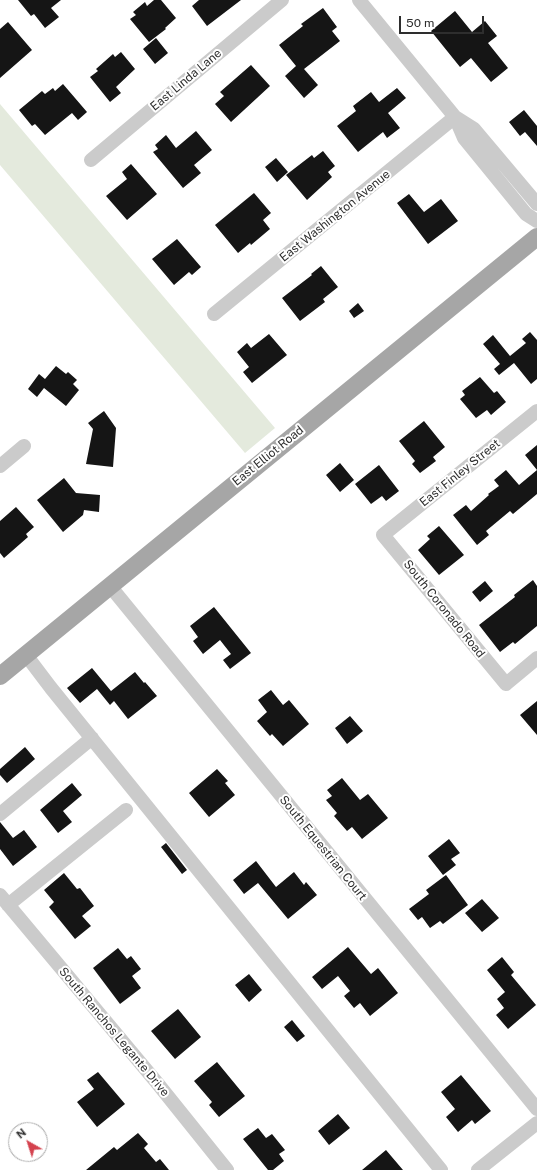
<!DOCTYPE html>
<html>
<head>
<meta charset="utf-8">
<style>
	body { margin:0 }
	#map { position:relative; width:537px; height:1170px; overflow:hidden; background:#fff; font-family:"Public Sans",sans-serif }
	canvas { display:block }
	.north { position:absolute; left:8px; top:1122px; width:40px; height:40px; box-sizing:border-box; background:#fff; border:1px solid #ababab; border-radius:50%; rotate:321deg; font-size:11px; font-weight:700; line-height:16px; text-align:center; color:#2e2e2e }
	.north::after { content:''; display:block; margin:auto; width:14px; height:18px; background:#d4424e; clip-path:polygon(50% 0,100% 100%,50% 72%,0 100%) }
	.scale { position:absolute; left:399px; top:16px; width:85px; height:18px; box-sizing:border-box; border:2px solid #2e2e2e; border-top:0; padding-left:5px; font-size:12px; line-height:14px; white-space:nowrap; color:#2e2e2e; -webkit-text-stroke:3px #fff; paint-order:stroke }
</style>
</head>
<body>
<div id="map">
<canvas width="537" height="1170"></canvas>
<div class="north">N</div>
<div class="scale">50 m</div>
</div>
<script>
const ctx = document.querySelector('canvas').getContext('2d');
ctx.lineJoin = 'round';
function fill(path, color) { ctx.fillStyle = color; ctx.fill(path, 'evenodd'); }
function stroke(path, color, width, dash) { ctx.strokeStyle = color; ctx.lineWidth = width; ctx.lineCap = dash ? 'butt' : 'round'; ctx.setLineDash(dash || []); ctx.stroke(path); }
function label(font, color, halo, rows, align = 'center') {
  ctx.font = font + ' "Public Sans",sans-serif'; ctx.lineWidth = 4; ctx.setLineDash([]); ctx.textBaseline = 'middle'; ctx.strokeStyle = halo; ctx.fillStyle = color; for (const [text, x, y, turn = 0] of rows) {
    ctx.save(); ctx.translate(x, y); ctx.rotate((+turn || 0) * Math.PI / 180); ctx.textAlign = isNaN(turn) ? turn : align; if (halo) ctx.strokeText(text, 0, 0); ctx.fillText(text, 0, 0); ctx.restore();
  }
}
fill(new Path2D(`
	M0 104 275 428 245 453 0 165Z`), '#e4eadd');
fill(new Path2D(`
	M18 0H61L51 8 59 17 45 28 34 14 31 16Z
	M154 0H161L176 18 165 28 166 29 149 42 130 19 136 15 133 12 145 2 147 6Z
	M199 0H241L207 26 192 6Z
	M323 8 337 27 332 31 340 41 304 69 318 85 304 98 285 76 296 66 279 45 303 26 301 24Z
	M455 11 472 32 485 21 497 36 488 43 508 68 491 82 471 58 460 67 431 31Z
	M8 22 32 50 0 78V29Z
	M156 38 168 53 155 64 143 49Z
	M121 52 135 69 116 87 121 93 110 102 90 77 98 71 96 69 113 54 115 57Z
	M251 65 270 86 231 122 215 104 224 96 220 92Z
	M63 84 87 112 78 120 72 113 45 135 35 124 32 126 19 110 42 91 45 94 53 88 55 91Z
	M397 88 406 98 388 113 400 128 387 138 383 132 358 152 337 126 356 111 353 106 371 92 379 102Z
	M524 110 537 126V146L525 132 520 136 509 122Z
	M196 131 212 150 194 165 201 173 183 188 153 152 158 149 155 145 166 135 176 148Z
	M323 151 335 166 328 172 332 177 307 200 286 175 312 155 314 158Z
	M276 158 288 172 277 182 265 167Z
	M131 164 157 194 127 220 106 196 127 179 122 172Z
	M254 193 271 213 263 220 270 229 251 245 250 243 238 253 215 225Z
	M409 194 424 212 441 199 458 221 428 244 397 203Z
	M177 239 201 267 192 275 189 272 174 285 152 259Z
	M321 266 338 287 323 299 325 302 300 321 282 298 312 275 311 274Z
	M358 303 364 311 354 318 349 311Z
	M530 332 537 340V379L531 384 514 363 499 375 494 369 500 364 483 344 493 335 510 356 526 343 522 339Z
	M269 334 287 355 252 383 243 372 249 367 237 352 247 343 251 348Z
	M56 366 66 374 68 372 77 380 73 384 79 390 66 406 44 388 37 397 28 389 39 374 45 379Z
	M480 377 494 393 497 391 506 402 491 415 487 410 476 418 460 399 465 395 462 391Z
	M104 411 116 428 113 467 86 464 93 429 88 423Z
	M424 421 445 447 433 457 436 461 420 473 412 464 415 461 399 441Z
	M537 445V470L525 455Z
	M340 463 354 480 340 492 326 475Z
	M379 465 399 491 386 501 382 496 371 504 355 484Z
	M506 470 519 485 537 470V494L513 514 510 511 486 531 489 535 477 545 453 515 466 505 471 511 489 495 488 494 499 486 494 480Z
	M64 478 76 493 100 495 99 512 84 510 83 515 63 532 37 500Z
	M16 507 34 527 26 534 28 537 4 558 0 553V521Z
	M439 526 464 555 439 575 418 550 430 539 427 536Z
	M533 580 537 586V626L515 644 513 642 500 652 479 625 515 597 514 595Z
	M485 581 493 591 480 602 472 592Z
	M214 607 251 653 230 669 223 660 231 654 220 640 203 654 193 641 198 637 190 626Z
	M92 668 111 691 135 672 144 683 145 682 157 696 128 719 114 701 110 705 97 689 80 703 67 688Z
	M271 690 283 705 289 700 309 724 283 746 272 734 270 736 257 721 267 712 258 700Z
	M537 701V735L520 715Z
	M350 716 363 731 347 744 335 728Z
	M25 747 35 759 7 783 0 775V769Z
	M217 769 228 781 225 783 235 795 209 817 189 793Z
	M342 778 360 800 368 794 388 818 362 839 352 827 347 831 334 816 337 813 326 800 332 796 327 790Z
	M72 783 82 795 63 811 72 822 58 833 40 810Z
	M0 822 13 838 24 830 37 847 13 866 0 849Z
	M449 839 460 853 451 859 456 865 443 875 428 856Z
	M166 843 187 870 182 874 161 847Z
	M256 861 276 887 294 872 304 885 306 882 317 895 288 919 258 883 244 894 233 880Z
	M64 873 77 889 80 888 94 906 82 916 91 926 75 939 49 907 54 902 44 890Z
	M446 875 468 905 443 924 440 921 430 928 422 917 418 920 409 909 429 894 426 890Z
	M482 899 499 918 482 932 465 913Z
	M348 947 371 974 378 968 398 993 370 1016 360 1003 354 1008 344 996 350 991 338 976 322 989 312 977Z
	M118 948 127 959 131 956 141 969 132 976 141 988 120 1004 93 968Z
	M502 957 514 972 511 975 536 1005 508 1029 496 1015 504 1008 497 999 505 992 487 970Z
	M249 974 262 990 249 1002 235 985Z
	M178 1009 201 1037 175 1059 151 1031Z
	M292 1020 305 1036 297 1042 284 1027Z
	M217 1062 245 1096 219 1117 209 1105 212 1102 194 1081Z
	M98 1072 125 1104 97 1127 77 1102 94 1089 87 1080Z
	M461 1075 491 1111 475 1124 472 1120 458 1132 446 1117 455 1109 441 1092Z
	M338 1114 350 1128 329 1145 318 1131Z
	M258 1128 266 1138 272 1134 285 1150 279 1154 284 1161 273 1170H268L243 1139Z
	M138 1133 148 1144 144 1148 156 1162 160 1159 169 1170H86L114 1147 117 1150Z
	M386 1150 403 1170H362Z`), '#151515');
stroke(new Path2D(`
	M359 0 455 117 464 138 526 214 537 221
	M455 117 474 129 537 204
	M91 160 282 0
	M214 314 455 117
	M537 411 383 535 506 684 537 658
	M0 466 24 446
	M110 586 537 1109
	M26 655 51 688 441 1170
	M0 814 92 738
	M0 895 158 1084 227 1170
	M8 905 126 810
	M478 1170 537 1123`), '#cbcbcb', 14);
stroke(new Path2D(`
	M0 676 537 237`), '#a6a6a6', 18);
label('12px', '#2e2e2e', '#fff', [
	["East Linda Lane",186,80,-40],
	["East Washington Avenue",335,216,-39],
	["East Elliot Road",268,456,-39],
	["East Finley Street",460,473,-39],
	["South Coronado Road",444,609,51],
	["South Equestrian Court",323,848,51],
	["South Ranchos Legante Drive",114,1032,50]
]);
</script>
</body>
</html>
